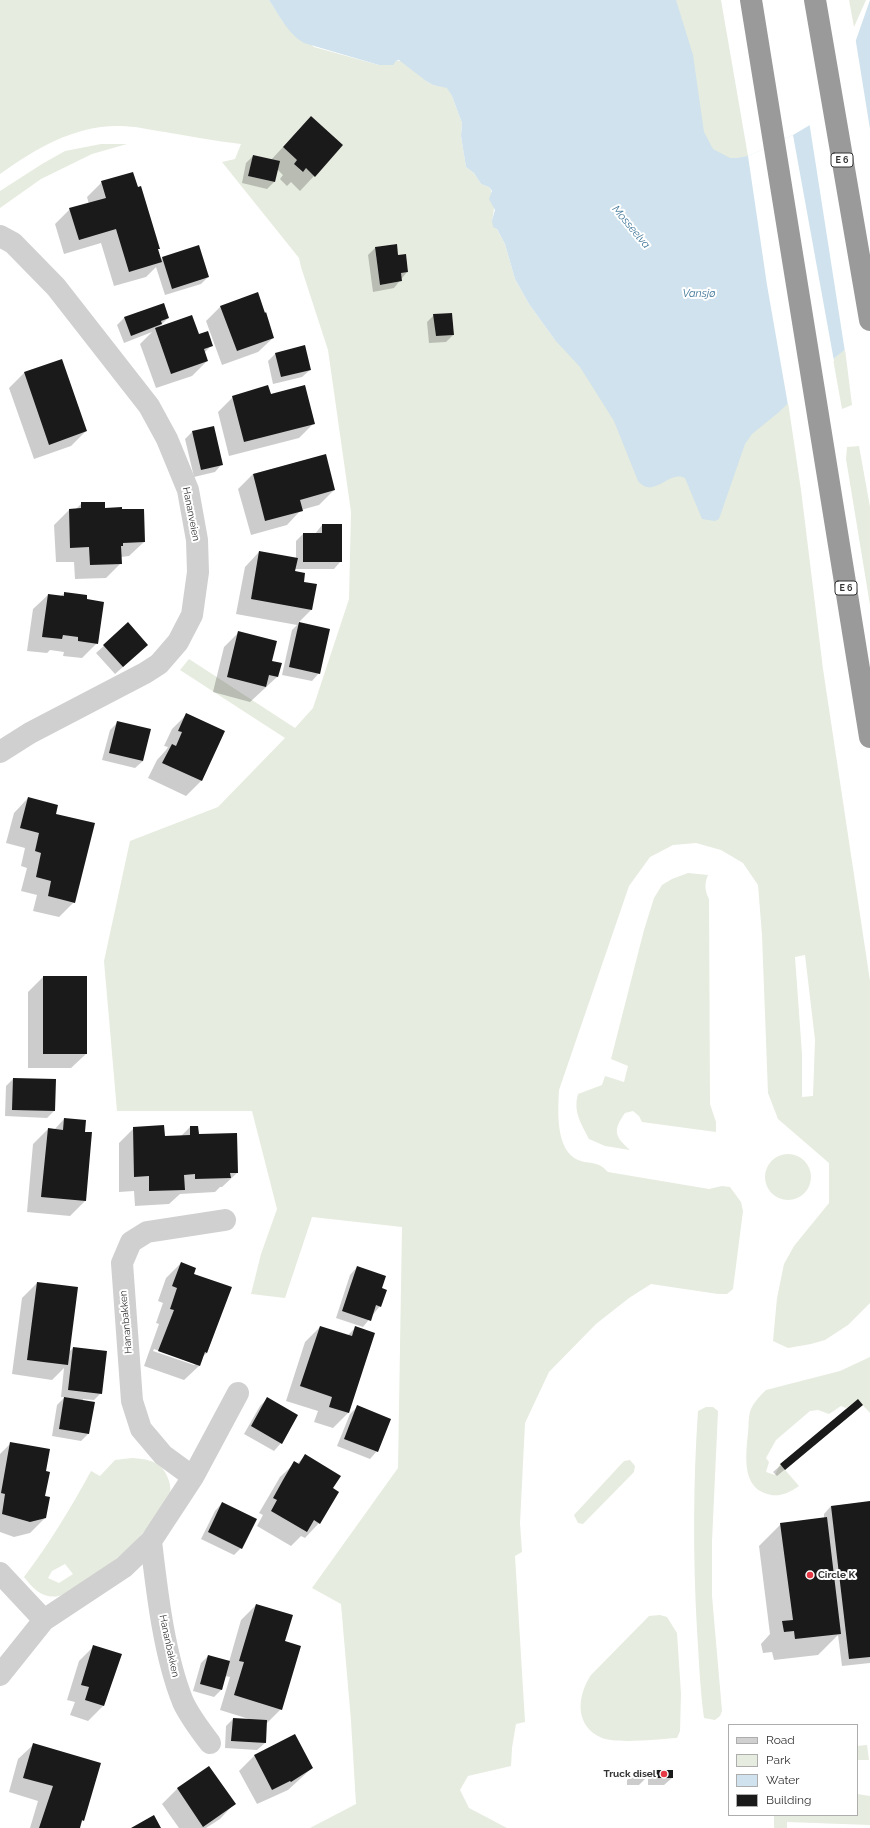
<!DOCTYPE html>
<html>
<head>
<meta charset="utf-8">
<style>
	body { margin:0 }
	#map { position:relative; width:870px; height:1828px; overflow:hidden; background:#fff; font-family:Raleway,sans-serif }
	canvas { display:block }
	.legend { position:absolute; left:728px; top:1724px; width:130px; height:92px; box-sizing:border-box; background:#fff; border:1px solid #adadad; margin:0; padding:5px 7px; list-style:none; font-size:12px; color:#333 }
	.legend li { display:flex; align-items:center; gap:8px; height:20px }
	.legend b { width:20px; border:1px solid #adadad }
</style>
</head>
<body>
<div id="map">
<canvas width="870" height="1828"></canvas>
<ul class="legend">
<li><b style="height:5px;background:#d0d0d0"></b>Road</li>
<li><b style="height:11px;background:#e6ecdf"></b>Park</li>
<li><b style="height:11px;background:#cfe2ee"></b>Water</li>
<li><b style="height:11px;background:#1a1a1a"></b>Building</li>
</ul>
</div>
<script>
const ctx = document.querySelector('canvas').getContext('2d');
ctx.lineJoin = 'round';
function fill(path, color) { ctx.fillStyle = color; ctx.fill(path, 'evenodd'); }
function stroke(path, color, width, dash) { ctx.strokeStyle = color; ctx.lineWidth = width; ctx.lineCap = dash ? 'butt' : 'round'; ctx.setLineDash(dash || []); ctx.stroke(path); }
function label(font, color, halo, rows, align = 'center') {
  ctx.font = font + ' Raleway,sans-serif'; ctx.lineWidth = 4; ctx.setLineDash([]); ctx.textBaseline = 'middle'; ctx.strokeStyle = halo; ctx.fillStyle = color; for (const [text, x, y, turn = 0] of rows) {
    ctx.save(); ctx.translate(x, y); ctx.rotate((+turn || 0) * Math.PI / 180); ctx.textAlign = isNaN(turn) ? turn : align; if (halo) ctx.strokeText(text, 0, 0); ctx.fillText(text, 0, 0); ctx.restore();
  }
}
fill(new Path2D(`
	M0 0H269L284 23 314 47 379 65H390L396 61H402L426 81 433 85 447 87 452 96 462 123 461 136 466 167 474 173 481 184 489 187C495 196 495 210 492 220L505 244 515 279 529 304 555 340 785 392 788 402 801 490 823 669 870 981V1303L848 1325 825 1340 811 1344 788 1348 773 1341 777 1298 784 1264 794 1246 829 1203V1163L778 1119 768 1093 762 935 758 885 743 863 721 850 696 843 673 845 650 857 629 886 559 1090C558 1110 555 1150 578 1160 591 1165 597 1160 608 1172L709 1189 722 1186 730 1187 741 1202 743 1211 733 1289 727 1294H718L651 1284 629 1298 596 1324 549 1372 525 1423 520 1523 522 1552 515 1556 525 1722 516 1724 512 1748 511 1766 468 1776 460 1790 469 1808 507 1828H310L356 1804 351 1721 341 1604 312 1588 398 1468 402 1227 312 1217 285 1298 251 1294 261 1254 277 1209 252 1111H117L104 961 130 841 218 807 285 738 180 670 189 659 295 728 313 708 349 599 351 512 328 350 301 267 299 258 222 162 235 159 241 144C215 141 190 136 165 132 150 130 135 126 120 126 75 125 35 149 0 174ZM311 116 343 145 315 177 306 168 302 172 294 164 297 160 283 147ZM253 155 279 161 275 182 248 176ZM396 244 398 255 406 254 408 272 401 273 402 281 380 285 375 247ZM452 313 454 335 436 336 434 314ZM805 955 815 1040 813 1096 802 1097V1054L795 957Z
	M522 0H721L748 156 714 185Z
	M849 0H866L854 27Z
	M101 144H127L92 154 41 179 0 208V191L42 164 65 151Z
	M845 349 852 405 842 409 833 359Z
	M859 446 870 507V605L846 459 847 447Z
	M688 873 708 875C704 884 705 891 709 899L710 1104 716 1122V1132L642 1122 639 1116 633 1111 625 1113C613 1130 614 1136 630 1150L605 1146 589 1139C581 1123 573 1112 578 1094L602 1085 605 1076 624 1082 628 1066 611 1059 644 930 654 898 662 885 672 879Z
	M765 1177a23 23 0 1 1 46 0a23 23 0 1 1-46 0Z
	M870 1357V1413L858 1400 846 1408 841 1406 829 1414 818 1410 810 1411 776 1440 766 1458 769 1462 766 1472 775 1475 780 1464 799 1486C787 1494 777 1499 762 1492 742 1482 746 1453 748 1433 749 1426 748 1416 751 1409 754 1402 761 1395 766 1390L840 1371Z
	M706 1407H713L718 1411 712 1541V1596L722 1711 720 1716 715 1720 704 1718C700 1689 699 1660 697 1630 693 1557 693 1484 698 1411Z
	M132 1458C147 1459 161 1461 167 1476 170 1482 171 1488 170 1494 169 1499 163 1505 160 1510 142 1539 117 1561 88 1579 80 1585 69 1594 59 1596 43 1599 33 1589 24 1577 49 1544 71 1508 91 1471L100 1476 115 1460ZM65 1564 73 1574 59 1583 48 1578 52 1571Z
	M630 1460 635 1466 634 1472 583 1524 578 1523 574 1515 624 1461Z
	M660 1615 667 1617 677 1633 681 1694 680 1731 677 1738C660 1739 617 1744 602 1738 574 1726 577 1696 591 1675L649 1616Z
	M867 1745 869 1760H857V1746Z
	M857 1794 870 1796V1825L787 1822V1828H774V1815H857Z`), '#e6ecdf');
fill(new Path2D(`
	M269 0H676L693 55 704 132 713 149 730 158H737L748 156 793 135 810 125 856 40 870 0V330L833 359 779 412 752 434 745 444 719 519 715 521 702 519 685 478C667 470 655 500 638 481L614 421 580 367 555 340 529 304 515 279 505 244 497 229 493 227 492 220 495 210 489 199 492 191 489 187 481 184 474 173 466 167 461 136 462 123 452 96 447 88 433 85 426 81 399 60 396 61 393 65H379L304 43C288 34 279 15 269 0Z`), '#cfe2ee');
fill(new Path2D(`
	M855 36 870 129V332L845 352 809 121Z
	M793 135 834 361 788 405 767 285 748 156Z`), '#fff');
fill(new Path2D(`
	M311 117 314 176 300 191 291 182 287 186 280 179 283 175 277 169 274 182 267 189 242 183 246 163 253 156 271 160Z
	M102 182 159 248 157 251 160 260 163 257 208 277 201 284 165 295 156 267 146 277 114 286 101 243 64 254 55 224 70 209 89 204 87 197Z
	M396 245 397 256 407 272 394 288 373 292 368 255 375 248Z
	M221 306 266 313 273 338 258 352 222 365 206 321Z
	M434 315 453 335 446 342 429 343 427 322Z
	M124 318H168L158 328 212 345 204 353 207 361 192 376 156 388 140 344 152 332 124 343 117 325Z
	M304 346 310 370 302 377 273 384 268 361 275 354Z
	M61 360 86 431 71 446 34 459 9 388 24 373Z
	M270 396 314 423 299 438 229 456 218 412 233 397Z
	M192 432 222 464 215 472 194 477 185 439Z
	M325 455 334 490 319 505 301 510 287 525 251 535 238 489 253 474Z
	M82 503 104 509 144 542 129 556 121 557V563L106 578 75 579 74 562H56L54 525 69 510H75Z
	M322 525H341V561L334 569H295L294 572 302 582 316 585 311 610 298 623 329 630 319 673 312 681 282 675 292 630 297 625 236 614 245 567 259 552 296 559V541L303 534H315Z
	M65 593 86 600 97 643 82 658 63 656 64 652 50 650 47 653 27 651 33 609 48 595 61 596Z
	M128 624 140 652 115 674 96 653Z
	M239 632 271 662 277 677 250 702 213 692 224 647Z
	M187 714 224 731 201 781 186 796 148 778 157 760 166 750 168 747 164 746 172 729Z
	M117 723 143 761 135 768 102 760 110 730Z
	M28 798 55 814 74 902 59 917 33 911 37 895 21 891 27 868 21 866 25 848 6 843 14 813Z
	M43 977 86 1054 71 1068H28V992Z
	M13 1079 54 1111 47 1118 5 1116 6 1086Z
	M64 1119 85 1201 70 1216 27 1212 33 1144 48 1129 54 1130Z
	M190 1127 237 1173 222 1187H220L215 1192 180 1194 169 1204 135 1206 134 1191 119 1192V1143L134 1128 164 1137 181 1136Z
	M181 1263 193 1274 230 1288 207 1353 202 1357 199 1366 184 1380 144 1366 159 1324 156 1323 163 1303 158 1301 166 1278ZM154 1349 195 1364 194 1365 153 1351Z
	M357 1267 381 1289 380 1306 363 1327 336 1318 350 1275Z
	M37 1283 69 1352 73 1348 106 1352 101 1393 94 1400 83 1399 88 1434 81 1441 52 1436 57 1405 65 1397H61L64 1368 52 1380 12 1374 22 1298Z
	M320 1327 347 1336 356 1327 374 1333 348 1413 333 1428 314 1422 318 1411 286 1401 305 1342Z
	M267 1399 297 1416 281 1443 274 1451 244 1434 260 1406Z
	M357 1407 377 1451 370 1459 337 1446 350 1414Z
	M854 1412 777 1476 773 1472 781 1465Z
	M11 1443 45 1472V1518L30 1533 14 1537 0 1532V1454Z
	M305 1456 332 1489 319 1523 305 1538 301 1536 291 1546 257 1526 263 1515 259 1513 280 1477 295 1463 297 1464Z
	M870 1502V1663L842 1666 838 1635 818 1655 774 1660 772 1652 763 1653 761 1644 770 1634 759 1546 781 1524 824 1519V1514L831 1506Z
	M222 1503 241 1548 234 1555 201 1539 215 1511Z
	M256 1605 284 1642 281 1709 266 1724 265 1743 257 1750 225 1748 226 1726 233 1719H249L220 1710 230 1677 225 1676 221 1690 214 1697 193 1691 201 1663 208 1656 229 1662 241 1620Z
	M94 1646 103 1706 88 1721 70 1715 75 1702 67 1700 79 1661Z
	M294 1735 312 1768 288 1790 257 1804 239 1771 254 1756Z
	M33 1745 83 1820 79 1828H30L38 1801 9 1792 18 1759Z
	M209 1767 234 1804 220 1819 206 1828H179L162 1804 177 1789Z
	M656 1771 672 1778 664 1785H648V1778Z
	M635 1773 647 1777 639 1785H627V1780Z`), '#0003');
fill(new Path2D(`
	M311 116 343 145 315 177 306 168 303 172 294 164 297 160 283 147Z
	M253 155 280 161 275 182 248 176Z
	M133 172 138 187 141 186 160 249H158L162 262 129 272 116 229 79 240 69 208 106 198 101 181Z
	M397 244 398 255 406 254 408 272 401 273 402 281 380 285 375 247Z
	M199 245 209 277 172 289 162 257Z
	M258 292 265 313 266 312 274 338 237 351 220 306Z
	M164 303 169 318 161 321 162 324 131 336 124 317Z
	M452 313 454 335 436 336 433 314Z
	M192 315 199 334 208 331 213 346 204 349 208 361 171 374 155 328Z
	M305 345 311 370 281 377 275 353Z
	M62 359 87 431 49 445 24 372Z
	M268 385 271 394 305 385 315 424 244 442 232 396Z
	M214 426 223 465 201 470 192 431Z
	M326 454 335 490 300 500 303 511 265 521 253 474Z
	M81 502H105V508L122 507V509H144L145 542 123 543V546H121L122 564 90 565 89 547 70 548 69 509 81 508Z
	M322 524H342V562H303V533H322Z
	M259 551 298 558 295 571 305 573 304 582 317 584 312 610 251 599Z
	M64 592 87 595V599L104 602 98 644 78 641V637L63 635 62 639 42 637 48 594 64 596Z
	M128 622 148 645 123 667 103 645Z
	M299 622 330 629 320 674 289 667Z
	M238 631 277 641 272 661 282 663 278 677 269 675 266 687 227 677Z
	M186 713 225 731 202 781 162 763 172 744 176 746 182 732 178 731Z
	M117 721 151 729 143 761 109 753Z
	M28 797 58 805 56 814 95 823 75 903 48 896 51 881 36 877 41 853 35 851 39 833 20 828Z
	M43 976H87V1054H43Z
	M13 1078 56 1079 55 1111 12 1110Z
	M64 1118 86 1120 85 1132H92L86 1201 41 1197 48 1128 63 1130Z
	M164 1125 165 1136 190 1135V1126H198L199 1134 237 1133 238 1173H230L231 1178 195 1179V1174L184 1175 185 1190 149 1191V1176L134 1177 133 1127Z
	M181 1262 196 1268 194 1274 232 1287 207 1353 205 1352 200 1366 158 1351 174 1310 170 1309 177 1288 172 1286Z
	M357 1266 386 1276 382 1288 387 1290 381 1307 376 1305 371 1321 342 1311Z
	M37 1282 78 1287 68 1365 27 1360Z
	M320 1326 352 1336 355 1326 375 1333 349 1413 329 1407 332 1397 300 1386Z
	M73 1347 107 1351 102 1394 68 1390Z
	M64 1397 95 1402 89 1434 59 1429Z
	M267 1397 298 1415 282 1444 251 1426Z
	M858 1399 863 1405 785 1470 780 1464Z
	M357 1405 391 1419 378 1452 344 1439Z
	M10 1442 50 1449 46 1471 50 1472 45 1496 50 1497 46 1518 30 1522 2 1514 5 1494 1 1493Z
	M305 1454 341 1476 333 1488 339 1492 320 1524 314 1520 307 1532 271 1511 277 1500 273 1498 283 1480 294 1461 299 1464Z
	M870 1501V1657L849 1659 831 1506Z
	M222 1502 257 1519 242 1549 208 1532Z
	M827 1517 841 1634 795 1639 794 1631 784 1632 782 1621 793 1620 780 1523Z
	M256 1604 293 1615 285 1641 301 1646 282 1710 234 1695 244 1662 239 1661Z
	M93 1645 122 1654 104 1706 85 1700 89 1687 81 1685Z
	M208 1655 230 1661 222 1690 200 1684Z
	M233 1718 267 1720 266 1743 231 1741Z
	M295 1734 313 1768 291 1782 290 1781 272 1790 254 1755Z
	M33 1743 101 1763 84 1821 82 1820 80 1828H39L53 1786 23 1778Z
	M209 1766 236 1804 203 1827 177 1788Z
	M655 1770H673V1778H655Z
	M648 1771V1778H634V1772Z
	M154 1815 161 1828H131Z`), '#1a1a1a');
stroke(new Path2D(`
	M0 236 13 243 56 287 149 406 167 439 188 490 197 540 198 572 192 615 178 642 159 664 145 673 30 733 0 752
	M193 1477 163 1455 141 1429 132 1401 122 1263 131 1242 147 1232 225 1220
	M151 1541C157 1592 164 1655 183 1702 190 1717 200 1730 210 1743
	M0 1573 44 1620
	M0 1675 44 1620 124 1567 151 1541 193 1477 238 1393`), '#d0d0d0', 22);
stroke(new Path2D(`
	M751 0 870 737
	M815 0 870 320`), '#9a9a9a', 22);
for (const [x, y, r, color] of [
	[810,1575,4,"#e63946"],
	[664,1774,4,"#e63946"]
]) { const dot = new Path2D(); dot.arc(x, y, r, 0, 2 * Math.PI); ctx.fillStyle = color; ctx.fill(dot); stroke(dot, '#fff', 1.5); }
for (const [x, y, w] of [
	[842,160,22],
	[846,588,22]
]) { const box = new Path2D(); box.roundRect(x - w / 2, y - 7, w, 14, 3); ctx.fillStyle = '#fff'; ctx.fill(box); stroke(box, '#333', 1); }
label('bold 9px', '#333', null, [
	["E 6",842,160],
	["E 6",846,588]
]);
label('10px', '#333', '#fff', [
	["Hananveien",191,514,79],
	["Hananbakken",126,1322,-95],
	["Hananbakken",169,1646,78]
]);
label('bold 10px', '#333', '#fff', [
	["Circle K",818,1575],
	["Truck disel",656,1774,"right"]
], 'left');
label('italic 11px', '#3f7597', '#fff', [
	["Mosseelva",631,227,50],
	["Vansjø",699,294]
]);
</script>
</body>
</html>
